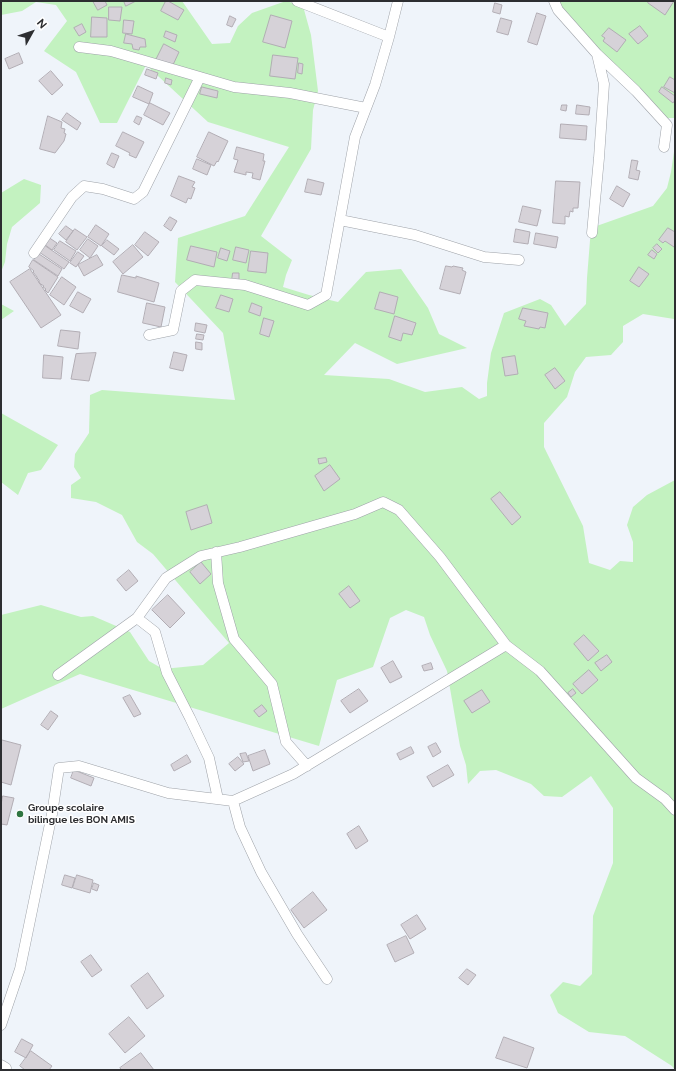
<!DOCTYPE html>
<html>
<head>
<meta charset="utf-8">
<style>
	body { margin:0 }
	#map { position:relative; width:676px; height:1071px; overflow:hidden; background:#eff4fa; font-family:Raleway,sans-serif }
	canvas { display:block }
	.frame { position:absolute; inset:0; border:2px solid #2d2e31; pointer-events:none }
	.north { position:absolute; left:12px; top:12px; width:40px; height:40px; -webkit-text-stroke:3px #fff; paint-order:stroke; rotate:50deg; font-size:11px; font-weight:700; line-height:16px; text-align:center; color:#2d2e31 }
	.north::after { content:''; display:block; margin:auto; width:14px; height:18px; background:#2d2e31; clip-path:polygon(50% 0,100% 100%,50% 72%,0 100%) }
</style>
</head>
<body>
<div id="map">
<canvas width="676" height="1071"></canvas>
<div class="frame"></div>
<div class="north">N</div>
</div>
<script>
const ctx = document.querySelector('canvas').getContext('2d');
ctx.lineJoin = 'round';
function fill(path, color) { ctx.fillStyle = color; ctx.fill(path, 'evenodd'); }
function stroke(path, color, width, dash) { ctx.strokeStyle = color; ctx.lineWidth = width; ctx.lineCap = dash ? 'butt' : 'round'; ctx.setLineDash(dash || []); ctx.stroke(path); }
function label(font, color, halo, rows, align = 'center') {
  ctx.font = font + ' Raleway,sans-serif'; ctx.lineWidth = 3; ctx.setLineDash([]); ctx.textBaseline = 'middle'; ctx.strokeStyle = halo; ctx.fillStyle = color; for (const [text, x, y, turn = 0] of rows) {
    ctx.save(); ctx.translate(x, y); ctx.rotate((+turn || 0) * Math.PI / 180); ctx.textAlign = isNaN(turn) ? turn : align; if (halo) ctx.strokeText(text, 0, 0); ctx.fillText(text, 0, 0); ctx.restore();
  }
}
fill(new Path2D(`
	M1 1H182L212 44 230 43 238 26 252 13 286 1 303 6 311 35 318 91 313 110 311 149 261 236 292 260 286 275 283 287 309 295 338 302 366 272 401 269 428 308 439 334 467 348 397 364 355 343 324 375 389 379 425 392 462 387 479 399 487 396V383L491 353 504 313 540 299 551 305 565 326 586 304 587 278 591 228 653 206 667 188 671 172 675 145V318L674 319 643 314 623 326V342L611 355 586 357 575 372 567 397 544 423V447L583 526 589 563 610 570 620 561 633 562V542L627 525 633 507 647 495 675 480V1070L672 1066 625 1036 589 1032 558 1013 550 995 563 982 580 986 592 974 593 916 613 863V808L591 776 562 797 544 796 531 784 496 770 480 771 468 784 466 765 460 746 447 671 430 635 424 617 406 610 390 618 373 667 337 680 319 746 80 674 1 709V615L41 605 81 617 93 616 130 632 149 661 163 669 203 665 229 643 153 554 137 542 122 515 96 502 71 498V485L81 478 74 467 75 454 89 433 90 395 102 390 235 400 223 333 175 282 178 238 245 216 289 147 208 122 146 65 117 123H100L76 72 44 51 67 21 56 5 36 2 22 11 1 15Z
	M557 1H675V118H654L644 102 583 33Z
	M24 179 41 185 40 203 12 227 7 244 5 262 1 272V193Z
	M1 304 14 311 1 320Z
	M1 413 58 445 41 470 28 473 18 495 1 482Z`), '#c3f2c0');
const building = new Path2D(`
	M93 1H105L107 5 98 10Z
	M124 1H136L126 6Z
	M166 1H168L184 10 178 20 161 11Z
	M649 1H674L665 15 648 3Z
	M495 3 502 5 500 14 493 12Z
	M109 7H122L120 21 109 20Z
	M537 13 546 16 537 45 528 42Z
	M271 15 292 21 285 48 263 42Z
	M230 16 236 19 232 27 227 25Z
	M92 17 107 18V37H91Z
	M501 18 512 21 508 35 497 32Z
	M124 20 134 21 132 34 123 33Z
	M82 24 86 32 79 36 74 28Z
	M640 26 648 36 638 44 629 34Z
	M609 28 626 40 617 52 603 41 605 38 602 36Z
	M166 31 177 35 175 42 164 37Z
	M126 34 145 39 146 47H140L139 50 133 49 132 44 124 43Z
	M164 44 179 52 172 67 156 60Z
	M19 53 23 63 9 69 5 59Z
	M273 55 298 58 295 79 270 76Z
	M299 63 303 64 302 74 298 73Z
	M147 69 158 73 156 79 145 75Z
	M51 71 63 85 52 95 39 81Z
	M670 77 675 80V93L664 87Z
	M166 78 172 80 171 85 165 83Z
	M138 86 153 93 149 104 133 97Z
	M202 87 218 91 217 98 200 94Z
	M662 87 675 96V100L673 103 659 92Z
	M150 103 170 113 163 125 144 115Z
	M562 105H567L566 111 561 110Z
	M577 105 590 107 589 115 576 114Z
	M67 113 81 123 77 130 62 120Z
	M48 116 62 122 61 128 65 129 64 133 66 134 64 141 55 153 40 149Z
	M137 116 142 118 139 125 134 122Z
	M561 124 587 126 586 140 560 138Z
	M123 132 144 142 136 158 129 155 130 153 116 146Z
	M209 132 228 141 218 162 217 161 214 166 197 157Z
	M237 147 264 154 263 161H265L260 180 252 178 253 173 246 172V175L234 172 238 160 234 159Z
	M112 153 119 156 114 168 107 164Z
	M197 159 211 165 207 175 193 169Z
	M632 160 638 161 636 170 640 171 638 180 629 178Z
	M179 176 195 182 192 187 195 188 191 199 188 198 186 203 171 196Z
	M308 179 324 183 321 195 305 192Z
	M556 181 580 182 578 208H573V212L570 211 569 217 565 216V224L553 223Z
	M617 186 630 194 623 207 610 199Z
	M523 206 541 210 537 226 519 222Z
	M170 217 177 221 171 231 164 226Z
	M96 225 109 234 101 246 88 237Z
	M66 226 73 231 66 240 59 234Z
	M668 228 675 232V245L674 247 665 241 663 243 659 240Z
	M75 229 87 237 77 250 66 242Z
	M516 229 530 232 528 244 514 242Z
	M145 232 159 242 148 256 135 245Z
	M536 233 558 237 556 248 534 244Z
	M48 237 57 243 52 250 44 244Z
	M88 239 98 246 90 258 80 250Z
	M107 240 119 249 114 255 102 246Z
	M60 241 76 251 70 261 54 250Z
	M657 244 662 249 658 253 653 248Z
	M44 245 69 262 64 269 39 252Z
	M133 245 143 257 123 274 113 262Z
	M191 246 217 252 214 267 187 260Z
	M236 247 249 250 246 263 233 260Z
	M221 248 230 251 227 261 218 258Z
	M652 250 657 254 654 259 648 255Z
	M251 251 268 253 266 273 248 271Z
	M78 252 84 256 76 267 70 263Z
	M39 254 62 269 58 276 34 260Z
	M97 255 103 265 84 276 78 265Z
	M33 260 58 277 48 293 45 290 46 289 43 287 44 286 39 283V280L37 278V277L33 272 34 271 29 267Z
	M446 266 452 267 453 266 463 268 462 270 466 272 460 294 440 289Z
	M639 267 649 274 639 287 630 281Z
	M30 269 61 315 41 328 10 282Z
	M233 273H239V281L232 280Z
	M122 275 136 278V276L159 283 154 302 118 292Z
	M62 277 76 287 64 305 50 295Z
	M78 292 91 299 83 313 70 306Z
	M380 292 398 297 394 314 375 309Z
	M221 295 233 299 229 312 216 308Z
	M147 303 165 307 161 327 143 323Z
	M252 303 262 307 260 316 249 312Z
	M523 308 548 313 545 328 540 327 539 329 524 326 526 321 519 319Z
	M395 316 416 323 412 335 403 333 401 341 389 337Z
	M264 318 274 321 269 337 260 334Z
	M196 323 207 325 205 333 195 331Z
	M61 330 80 332 78 349 58 346Z
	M197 334 204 335 203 340 196 339Z
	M196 342 202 343V350L196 349Z
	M174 352 187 355 183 371 170 368Z
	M96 353 89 381 71 379 76 354Z
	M44 355 63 357 61 379 43 378Z
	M515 356 518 374 505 376 502 358Z
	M555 368 565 381 555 389 545 375Z
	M326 458 327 462 319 464 318 459Z
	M330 465 340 479 324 491 315 476Z
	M500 492 521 517 512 525 491 499Z
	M207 505 212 523 191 530 186 512Z
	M201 562 211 574 200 584 190 572Z
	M129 570 138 581 126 591 117 580Z
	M349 586 360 601 350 608 339 594Z
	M168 595 185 613 170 628 152 610Z
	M584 635 599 651 588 661 574 644Z
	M607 655 612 662 601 671 595 663Z
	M393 661 402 677 390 683 381 668Z
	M431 663 433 669 424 671 422 666Z
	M589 670 598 680 582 694 573 684Z
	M359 689 368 701 350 713 341 701Z
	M573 689 576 693 571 697 568 693Z
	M482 690 490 702 472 713 464 701Z
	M130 695 141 714 134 717 123 698Z
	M262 705 267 711 259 717 254 711Z
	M51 711 58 716 48 730 41 725Z
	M2 740 21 745 11 785 1 782V745Z
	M436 743 441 752 433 757 428 747Z
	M411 747 414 753 400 760 397 754Z
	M265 750 270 764 253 771 248 756Z
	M246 753 249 761 243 762 240 754Z
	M187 755 191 762 174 771 171 765Z
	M238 757 244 764 235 771 229 764Z
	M448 765 454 775 433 787 427 777Z
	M74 770 94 778 91 786 71 778Z
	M3 796 14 798 7 825 1 824V805Z
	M359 826 368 841 356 849 347 834Z
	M65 875 75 878 72 888 62 885Z
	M77 875 93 880 90 893 73 888Z
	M94 883 99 885 97 891 92 889Z
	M313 892 327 910 304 928 291 910Z
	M417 915 426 929 410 939 401 925Z
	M406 936 414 953 395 962 387 945Z
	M91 955 102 970 92 977 81 962Z
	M467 969 476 975 468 985 459 978Z
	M148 973 164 996 147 1009 131 986Z
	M129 1017 145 1036 125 1053 109 1034Z
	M504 1037 534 1048 527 1068 496 1058Z
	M22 1039 33 1045 26 1058 15 1052Z
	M31 1051 52 1066 49 1070H25L20 1066Z
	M141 1053 154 1070H122L120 1068Z`);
fill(building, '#d6d2d8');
stroke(building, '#b2adb4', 1);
const street = new Path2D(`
	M297 1 389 37
	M554 1 558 10 597 54 636 91 667 125 664 147
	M79 47 111 51 234 87 290 93 366 108
	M340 220 415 235 484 257 519 260
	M592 233 599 158 604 84 597 54
	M34 253 72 197 84 186 103 189 134 199 143 192 200 77
	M149 335 173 330 181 291 195 280 245 285 308 305 326 295 355 137 375 85 389 37 398 1
	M216 552 218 583 234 639 272 684 286 742 307 766
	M137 618 155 632 167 673 190 718 209 758 218 799
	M58 675 137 618 166 578 201 556 240 547 355 514 383 502 399 510 440 557 506 645 540 671 636 778 665 799 675 810
	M233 801 240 827 261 872 297 934 327 979
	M1 1025 20 969 52 814 59 768 79 766 168 793 233 801 293 774 506 645
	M1 1065 6 1068`);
stroke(street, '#9ea2a8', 11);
stroke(street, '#fff', 10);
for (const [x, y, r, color] of [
	[20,814,4,"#2f7541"]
]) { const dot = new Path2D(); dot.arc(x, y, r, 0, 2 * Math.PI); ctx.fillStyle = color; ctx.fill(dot); stroke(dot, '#fff', 1.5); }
label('bold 10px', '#2d2e31', '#fff', [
	["Groupe scolaire",28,808],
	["bilingue les BON AMIS",28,820]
], 'left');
</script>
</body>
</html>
